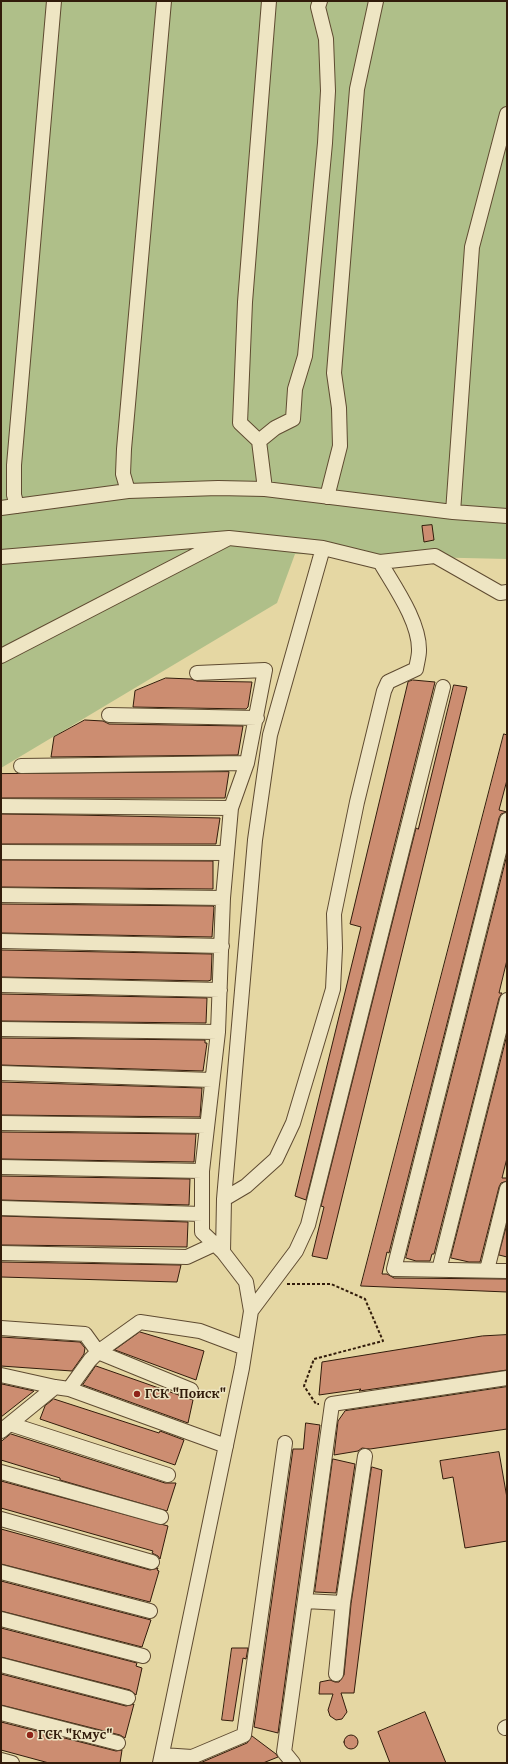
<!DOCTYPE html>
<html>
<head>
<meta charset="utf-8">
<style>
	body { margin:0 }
	#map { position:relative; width:508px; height:1764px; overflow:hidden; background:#e5d7a3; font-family:"Gentium Book Plus",serif }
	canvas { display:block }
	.frame { position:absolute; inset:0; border:2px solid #321c0b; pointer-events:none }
</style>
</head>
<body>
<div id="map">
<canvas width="508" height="1764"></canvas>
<div class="frame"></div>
</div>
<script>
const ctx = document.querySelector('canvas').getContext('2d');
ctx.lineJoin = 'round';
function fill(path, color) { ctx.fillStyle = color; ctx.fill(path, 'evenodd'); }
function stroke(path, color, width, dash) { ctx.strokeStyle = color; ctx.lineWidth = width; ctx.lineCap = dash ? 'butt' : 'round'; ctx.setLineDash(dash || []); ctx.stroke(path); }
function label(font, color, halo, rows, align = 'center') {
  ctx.font = font + ' "Gentium Book Plus",serif'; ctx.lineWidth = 3; ctx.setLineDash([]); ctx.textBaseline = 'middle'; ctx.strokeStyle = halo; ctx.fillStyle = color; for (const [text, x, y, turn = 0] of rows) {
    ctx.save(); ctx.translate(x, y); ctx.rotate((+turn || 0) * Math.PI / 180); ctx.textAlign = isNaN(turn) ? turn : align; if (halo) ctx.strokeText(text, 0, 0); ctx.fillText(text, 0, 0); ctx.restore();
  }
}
fill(new Path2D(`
	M1 1H507V559L295 554 277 603 1 768Z`), '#afbf89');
const building = new Path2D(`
	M432 525 434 540 424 542 422 526Z
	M166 678 191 679 197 681 252 682 248 707 246 709 133 707 135 691Z
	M413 680 435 682 306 1200 295 1196 361 927 350 924 408 682Z
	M454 685 467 687 327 1259 312 1256 324 1207 321 1206 416 828 418 829Z
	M85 720 103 721 109 724 243 726 238 755 51 757 54 737Z
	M504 734 507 735V780L499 810 507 812 501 814 499 818 389 1253 387 1252 382 1274H387L394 1278 507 1279V1292L361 1286Z
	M229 772 225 798H1V774Z
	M1 814 74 815 220 818 216 844H1Z
	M507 855V960L499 993H502L499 998 434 1254H432L430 1261H416L406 1258Z
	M1 860 213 861V889L1 887Z
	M1 904 213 906 214 907 212 937 1 933Z
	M1 950 212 954 211 980 208 981 1 977Z
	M1 994 207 998 206 1023 1 1021Z
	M507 1035V1158L502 1178H507V1181L501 1183 499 1187 480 1262H469L451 1258Z
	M1 1038 205 1040V1043H207L203 1071 1 1065Z
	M1 1082 202 1088 200 1117 1 1115Z
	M1 1132 196 1134 194 1162 1 1159Z
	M1 1176 190 1179 189 1205 1 1200Z
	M1 1216 188 1222 187 1247 1 1245Z
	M507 1224V1257L499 1255Z
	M1 1262 181 1265 177 1282 1 1277Z
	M140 1332 204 1351 196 1380 115 1350Z
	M507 1335V1370L359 1391 361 1389 319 1395 322 1362 482 1336Z
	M1 1337 80 1342 85 1348 84 1354 72 1371 1 1366Z
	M96 1366 193 1400 188 1423 83 1385Z
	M2 1384 34 1391 1 1417V1385Z
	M507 1387V1429L370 1449 362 1448 358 1451 334 1455 338 1421 345 1411Z
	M54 1399 159 1433 160 1431 184 1440 175 1465 40 1419 45 1406Z
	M306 1423 320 1425 278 1733 254 1727 293 1449H303Z
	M11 1434 165 1483H176L167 1511 60 1480V1478L1 1460V1442Z
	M499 1452 507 1498V1541L465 1548 453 1477 443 1479 440 1461Z
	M333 1459 355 1464 336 1593 315 1592Z
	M372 1467 382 1470 354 1693H341L347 1712 342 1719 336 1720 330 1716 328 1710 333 1694H319L320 1682 330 1680 335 1682H339L344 1675 351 1604Z
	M1 1481 168 1526 160 1559 158 1556 152 1553 153 1551 1 1508Z
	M1 1529 150 1570 158 1568 157 1570 159 1571 150 1602 1 1564Z
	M1 1581 151 1620 142 1647 1 1611Z
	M1 1628 137 1663 136 1666 142 1668 136 1695 130 1690 1 1657Z
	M232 1648H248L246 1659 243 1658 233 1721 222 1720Z
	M1 1674 126 1706 134 1704 125 1738 120 1735 1 1705Z
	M425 1712 446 1763H390L378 1732Z
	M1 1722 116 1751 122 1750 120 1763H49L1 1750Z
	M344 1742a7 7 0 1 1 14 0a7 7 0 1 1-14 0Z
	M252 1736 276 1754 278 1757 263 1763H200L247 1743Z`);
fill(building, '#cc8d71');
stroke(building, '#321c0b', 1);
const minor = new Path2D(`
	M259 441 240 423 245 302 269 1
	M265 489 259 441 275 428 293 419 295 389 305 356 325 143 328 91 326 39 318 7 320 1
	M128 491 123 474 124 449 164 1
	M327 497 340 446 339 408 334 373 357 89 376 1
	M17 506 14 495V465L54 1
	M1 508 128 491 218 488 265 489 453 512 507 516
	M453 512 472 247 507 114
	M1 557 229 538 1 656
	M380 562 435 556 500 593 507 592
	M109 715 257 718
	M21 766 247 763
	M1 806 231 808
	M507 820 394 1269 507 1271
	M1 852 227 853
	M1 895 223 898
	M1 941 222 946
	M1 985 220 990
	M1 1029 218 1032
	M1 1073 212 1080
	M1 1123 207 1126
	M1 1167 202 1171
	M224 1199 255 840 270 735 323 548
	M1 1208 202 1214
	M223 1252 224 1199 246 1186 276 1159 293 1123 333 989 335 948 334 914 357 802 384 691 388 682 416 669C417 663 419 656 419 651 420 622 394 586 380 562L323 548 229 538
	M1 1253 187 1257 215 1244
	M439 1270 507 1000
	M487 1270 507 1189
	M251 1311 296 1251 308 1225 443 687
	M1 1328 85 1334 98 1352 191 1390
	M1 1375 55 1387 69 1389 90 1360 98 1352 140 1322 200 1331 245 1348
	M69 1389 226 1446
	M10 1424 168 1475
	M1 1431 55 1387
	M1 1472 161 1517
	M1 1519 152 1562
	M1 1572 150 1611
	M305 1601 343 1603
	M1 1619 143 1656
	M1 1665 128 1698
	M336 1674 343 1603 365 1456
	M1 1713 118 1743
	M505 1728 507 1727
	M162 1755 192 1757 244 1735 285 1443
	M1 1760 12 1763
	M160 1763 242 1368 251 1311 246 1282 223 1252 202 1232V1171L218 1032 223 898 231 808 247 763 265 670 197 673
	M293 1763 284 1752 332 1404 507 1378`);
stroke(minor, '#5f4b31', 16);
stroke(new Path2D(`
	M287 1284H331L365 1299 383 1341 314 1359 304 1386 316 1404H319`), '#321c0b', 2, [3, 2]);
stroke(minor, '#eee5c3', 14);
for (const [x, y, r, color] of [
	[137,1394,4,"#8f2418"],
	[30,1735,4,"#8f2418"]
]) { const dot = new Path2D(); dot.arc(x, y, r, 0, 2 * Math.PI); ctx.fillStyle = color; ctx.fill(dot); stroke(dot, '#eee5c3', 1.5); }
label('bold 14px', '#321c0b', '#eee5c3', [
	["ГСК \"Поиск\"",145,1394],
	["ГСК \"Кмус\"",38,1735]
], 'left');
</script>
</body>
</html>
